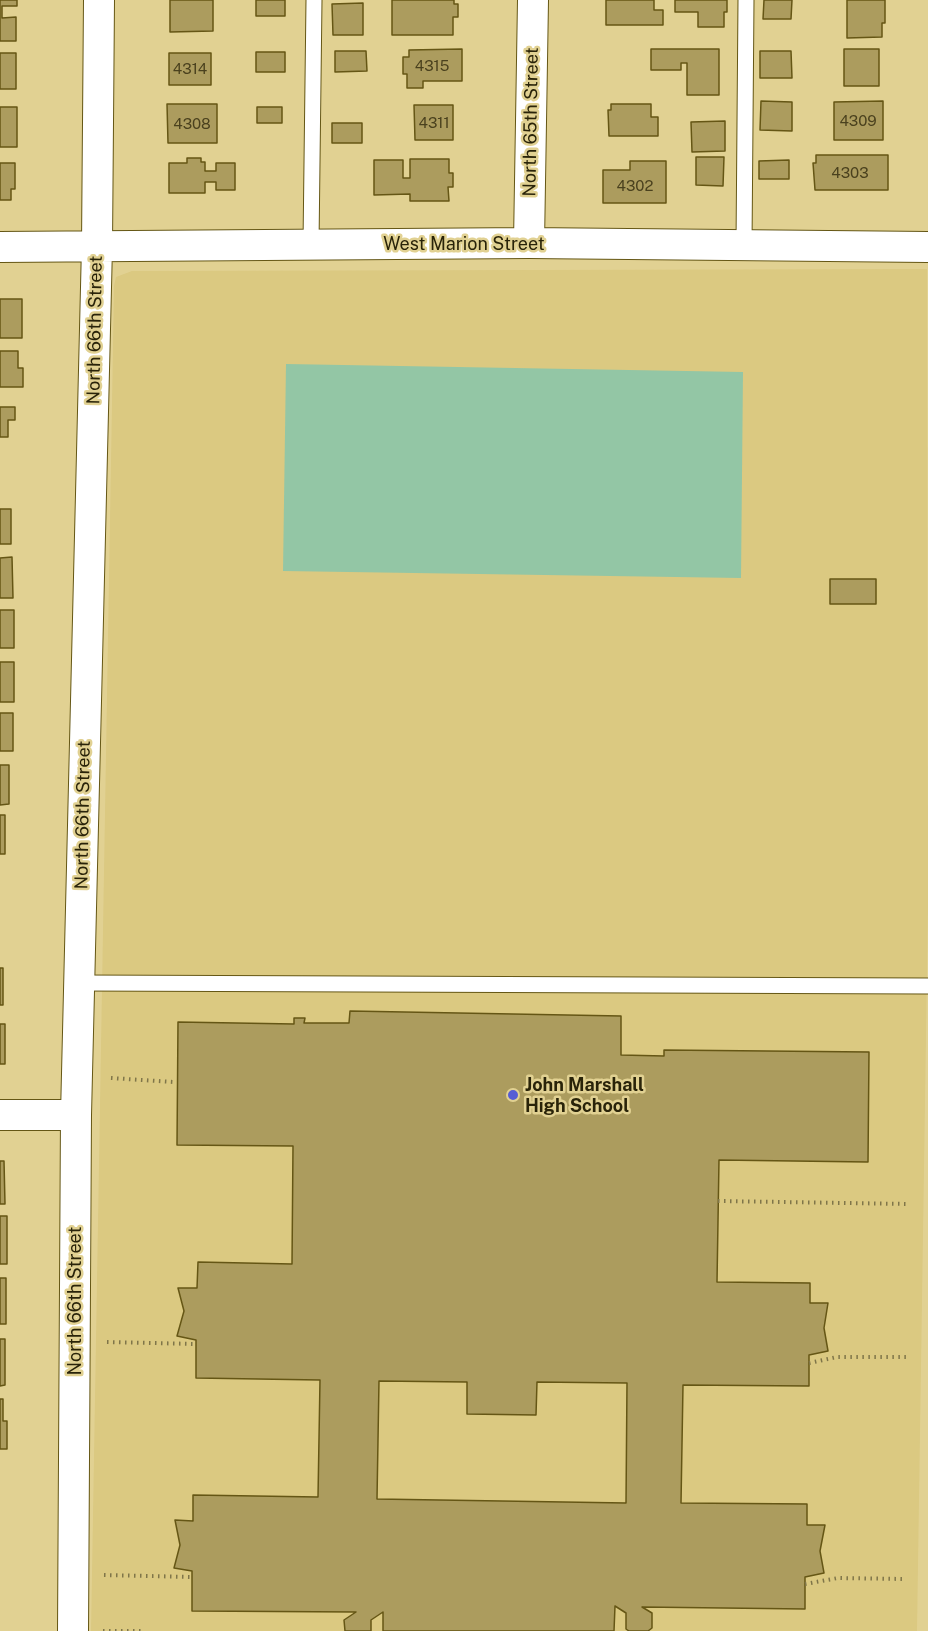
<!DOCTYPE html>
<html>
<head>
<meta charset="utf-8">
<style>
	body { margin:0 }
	canvas { display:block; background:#e1d192 }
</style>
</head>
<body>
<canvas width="928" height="1631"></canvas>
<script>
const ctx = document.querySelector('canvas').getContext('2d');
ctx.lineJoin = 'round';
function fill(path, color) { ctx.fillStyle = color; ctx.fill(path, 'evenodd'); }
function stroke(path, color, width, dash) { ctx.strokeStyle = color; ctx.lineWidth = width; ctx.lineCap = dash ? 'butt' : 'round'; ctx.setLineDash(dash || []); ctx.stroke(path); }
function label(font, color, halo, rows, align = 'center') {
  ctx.font = font + ' "Public Sans",sans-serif'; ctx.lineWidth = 5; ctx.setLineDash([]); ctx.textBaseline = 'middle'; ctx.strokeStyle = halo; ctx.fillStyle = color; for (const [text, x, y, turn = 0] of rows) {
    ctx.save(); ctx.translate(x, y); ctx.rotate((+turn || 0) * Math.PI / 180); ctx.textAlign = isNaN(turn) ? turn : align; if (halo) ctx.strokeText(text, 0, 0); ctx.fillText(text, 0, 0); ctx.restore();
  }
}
fill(new Path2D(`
	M927 269 928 905 917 1631H91L114 286 116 277 132 271Z`), '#dbc981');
fill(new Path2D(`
	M286 364 743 372 741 578 283 571Z`), '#93c6a5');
const building = new Path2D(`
	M0 0H17V6H2V18L16 17V41H0Z
	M170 0H213V31L170 32Z
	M256 0H285V16H256Z
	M392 0H454V4H458V17H453V35H392Z
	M606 0H654V10H663V25H606Z
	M675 0H727V12H724V27H698V12H675Z
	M764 0H792L791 19H763Z
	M847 0H885V23H882V37L847 38Z
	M363 3V35H333L332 4Z
	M462 49V81H423V88H407V74H403V57H409V50Z
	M651 49H719V95H687V63H681V70H651Z
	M844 49H879V86H844Z
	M335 51H366L367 71 335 72Z
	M760 51H791L792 78H760Z
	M256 52H285V72H256Z
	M0 53H16V89H0Z
	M169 53H211V85H169Z
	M761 101 792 102V131L760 130Z
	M883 101V140H834V102Z
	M167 104H217V143H168Z
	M611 104H651V117H658V136H609L608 110H611Z
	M414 105H453V140H415Z
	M0 107H17V147H0Z
	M257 107H282V123H257Z
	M725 121V151L692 152 691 122Z
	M332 123H362V143H332Z
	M816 155H888V190H815L813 163H816Z
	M696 157H724L723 186 696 185Z
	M187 158H201V162H205V171H216V163H235V190H216V182H205V193H169V163H187Z
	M410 159H449V173H453V187H448L449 201H410V194L374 195V160H403V178H410Z
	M789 160V179H759V161Z
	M630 161H666V203H603V170H630Z
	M0 163H15V189H11V200H0Z
	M0 299H22V338H0Z
	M0 351H18V368H23V387H0Z
	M0 407H15V420H8V437H0Z
	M0 509H11V544H0Z
	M12 557 13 598H0V558Z
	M830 579H876V604H830Z
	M0 610H14V648H0Z
	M0 662H14V702H0Z
	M0 713H13V751H0Z
	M0 765H9V804L0 805Z
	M0 815H5V854H0Z
	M0 968H3V1005H0Z
	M350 1011 621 1016V1055L664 1056V1050L869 1052 868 1162 719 1160 717 1282 810 1283V1303H828L824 1328 828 1351 809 1355V1386L683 1385 681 1503 807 1504V1525H825L820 1551 824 1573 805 1577V1609L642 1607 652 1613V1628L648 1631H629L626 1629V1613L615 1606 614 1631H383V1612L371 1620V1631H345L344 1620 356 1612 192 1611V1571L174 1568 180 1545 175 1520 193 1521V1495L318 1497 320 1380 196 1378V1340L177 1336 184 1311 178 1288H197L198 1262 292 1264 293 1146 177 1145 178 1022 294 1024V1018H305L304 1023H349ZM379 1381 467 1382V1414L536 1415 537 1382 627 1383 626 1503 377 1499Z
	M0 1024H5V1064H0Z
	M0 1161H4L5 1204H0Z
	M0 1216H7V1264H0Z
	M0 1278H6V1324H0Z
	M0 1339H5V1385L0 1386Z
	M0 1399H3V1421H7V1449H0Z`);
fill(building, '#ac9c5e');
stroke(building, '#655615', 1.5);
const service = new Path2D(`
	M311 244 314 0
	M744 245 746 0
	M79 983 928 986`);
const minor = new Path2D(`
	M529 243 533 0
	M0 247 529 243 928 247
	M0 1115H76
	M73 1631 76 1115 97 246 99 0`);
stroke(service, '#655715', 17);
stroke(minor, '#655715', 32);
stroke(new Path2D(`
	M111 1078 173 1082
	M718 1201 909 1204
	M107 1342 196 1344
	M809 1363 837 1357H907
	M104 1575 192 1577
	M805 1584 838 1578 904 1579
	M103 1631H144`), '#7f7549', 4, [1.5, 4.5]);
stroke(service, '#fff', 15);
stroke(minor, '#fff', 30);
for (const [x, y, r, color] of [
	[513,1095,6,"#565dd4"]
]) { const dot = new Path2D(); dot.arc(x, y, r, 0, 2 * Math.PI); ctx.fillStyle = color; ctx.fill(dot); stroke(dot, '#e1d192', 2); }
label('15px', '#4a411e', null, [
	["4315",432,66],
	["4314",190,69],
	["4309",858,121],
	["4311",434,123],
	["4308",192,124],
	["4303",850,173],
	["4302",635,186]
]);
label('18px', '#292309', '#e1d192', [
	["North 65th Street",531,122,-89],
	["West Marion Street",464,244],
	["North 66th Street",95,330,-89],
	["North 66th Street",83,815,-89],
	["North 66th Street",75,1301,-90]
]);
label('bold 18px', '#292309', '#e1d192', [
	["John Marshall",525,1085],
	["High School",525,1106]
], 'left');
</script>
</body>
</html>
